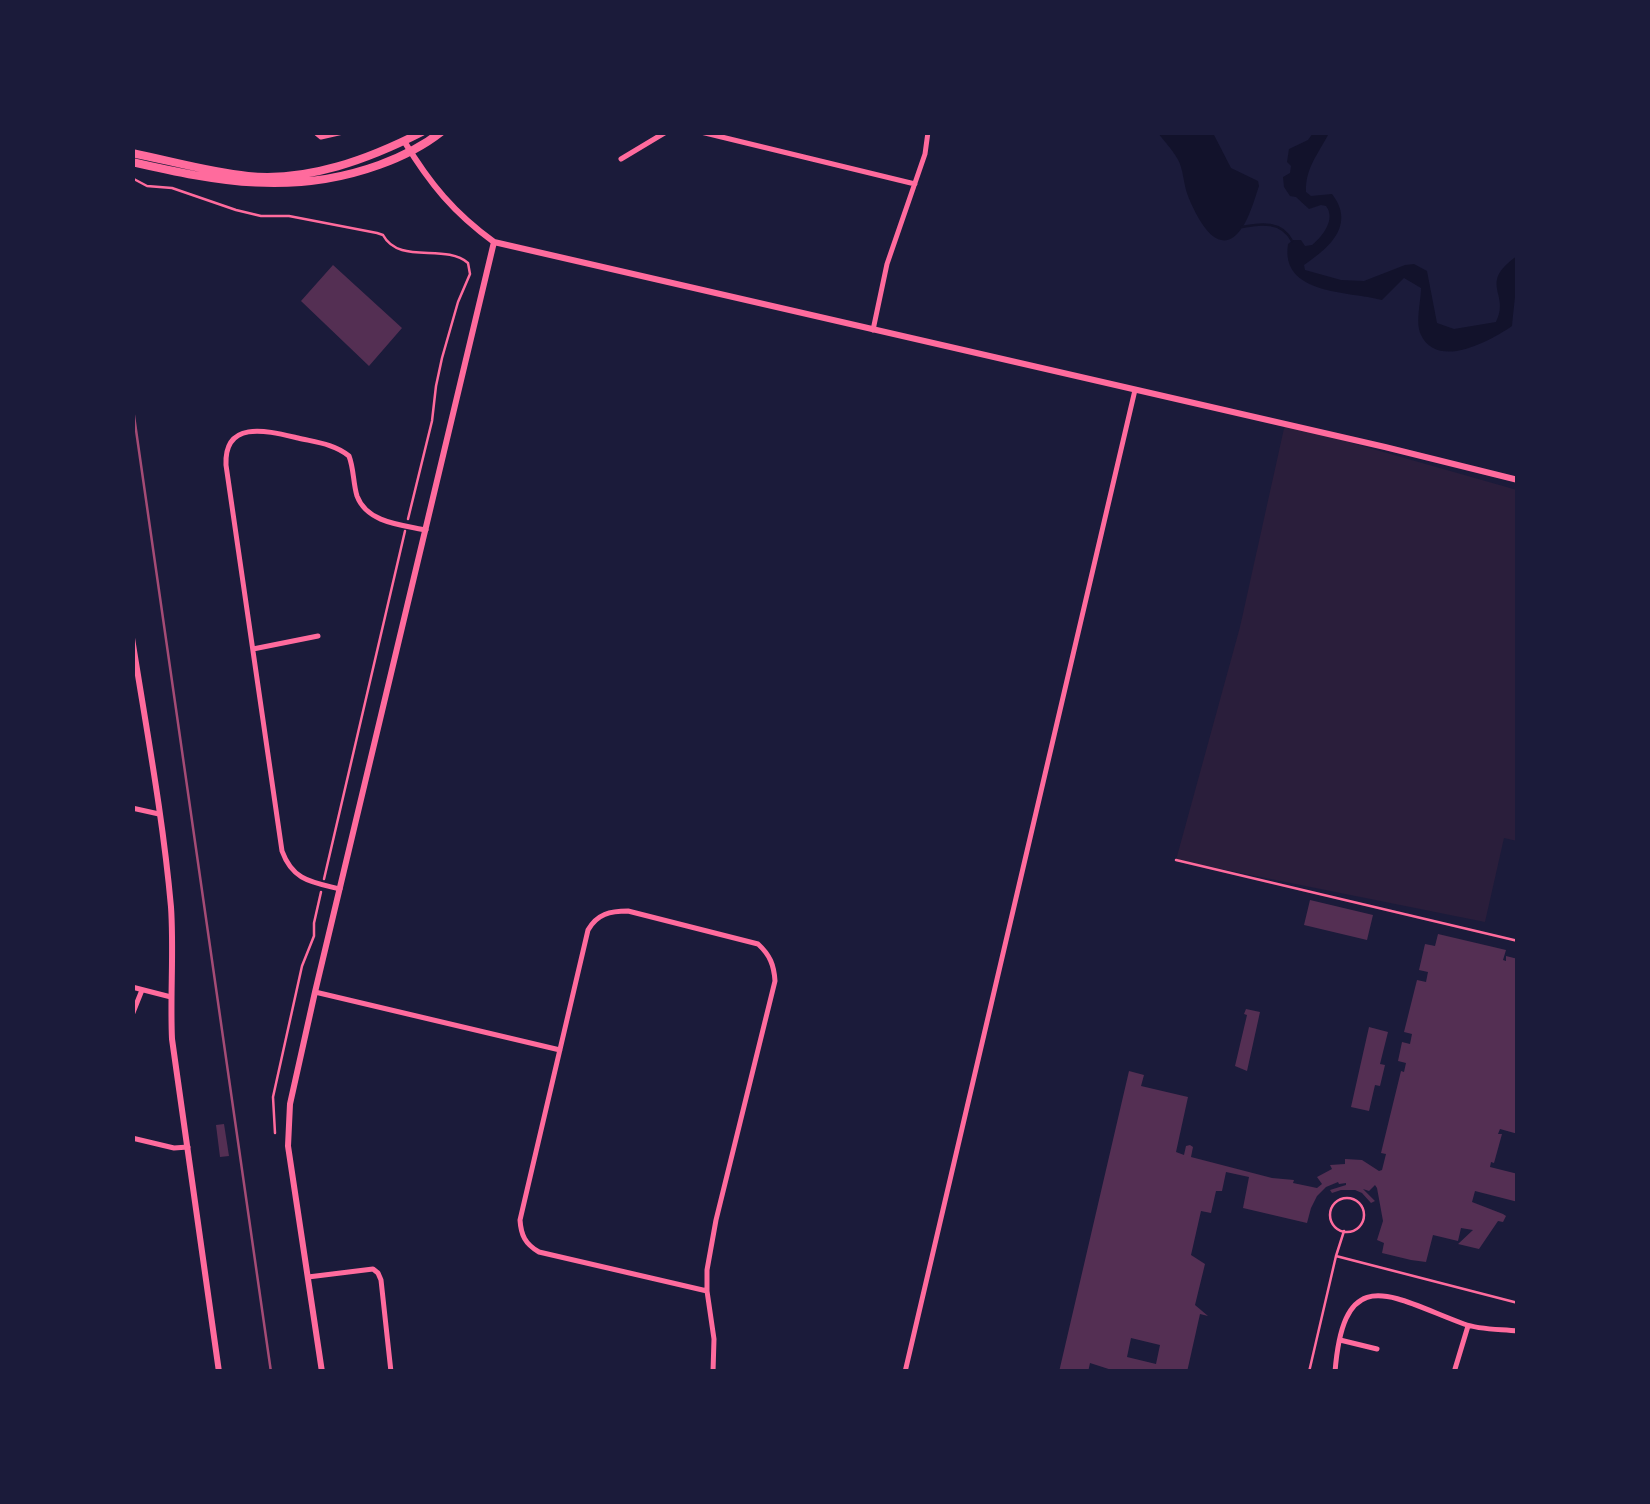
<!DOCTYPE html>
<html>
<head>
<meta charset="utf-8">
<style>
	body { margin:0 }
	#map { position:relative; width:1650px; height:1504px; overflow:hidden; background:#1b1b3a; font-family:"PT Sans",sans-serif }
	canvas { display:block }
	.frame { position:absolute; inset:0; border:135px solid #1b1b3a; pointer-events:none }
</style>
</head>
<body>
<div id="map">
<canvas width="1650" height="1504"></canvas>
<div class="frame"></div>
</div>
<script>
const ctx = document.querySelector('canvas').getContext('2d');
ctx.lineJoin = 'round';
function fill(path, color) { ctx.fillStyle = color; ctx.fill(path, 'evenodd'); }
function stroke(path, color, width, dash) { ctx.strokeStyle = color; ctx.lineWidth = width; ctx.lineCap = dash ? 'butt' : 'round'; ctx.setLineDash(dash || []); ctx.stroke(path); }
fill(new Path2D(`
	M1285 424 1517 490V841L1504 838 1485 922 1176 860 1240 627Z`), '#2a1e3b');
fill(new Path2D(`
	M1158 133H1213L1231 168 1258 181 1259 186C1255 198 1251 212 1245 223 1221 265 1198 221 1188 196 1183 184 1184 169 1177 158 1172 149 1164 141 1158 133Z
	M1313 133H1329C1319 153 1305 168 1306 192L1311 196 1332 194C1356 225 1329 248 1304 265L1305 270 1341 280 1364 281 1405 265 1414 264 1427 271 1437 323 1454 329 1496 322C1511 293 1477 284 1517 256 1518 280 1514 303 1512 326 1490 341 1438 370 1421 335 1415 322 1421 302 1421 288L1404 278 1382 300C1348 291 1280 295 1288 244L1293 240H1301L1305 246 1312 245C1323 236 1336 219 1326 206L1321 205 1309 209 1296 197 1290 196 1284 187 1283 177 1290 173 1291 166 1287 162 1289 149 1308 140Z`), '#12122b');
stroke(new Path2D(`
	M1242 227C1261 223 1282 221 1292 241`), '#12122b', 2.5);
fill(new Path2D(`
	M333 265 402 328 369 366 301 301Z
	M1310 900 1373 915 1367 940 1304 925Z
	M1438 934 1506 950 1503 960 1506 961V956L1518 959V1134L1500 1129 1498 1134H1502L1494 1163 1491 1162 1490 1167 1518 1174V1202L1475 1191 1472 1202 1503 1214 1506 1216 1503 1222 1498 1221 1479 1249 1458 1244 1473 1230 1461 1228 1458 1241 1433 1235 1426 1262 1411 1260 1382 1253 1384 1243 1377 1240 1383 1221 1377 1188 1375 1185 1369 1191 1363 1189 1375 1201 1371 1203 1362 1193 1355 1190H1341L1332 1193 1330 1190 1346 1185V1183L1339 1184 1338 1182 1326 1187 1317 1196 1311 1208 1307 1223 1243 1208 1249 1177 1226 1172 1222 1191H1216L1211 1213 1201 1211 1191 1255 1205 1264 1195 1305 1208 1316 1200 1314 1187 1372H1118L1090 1363 1088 1372H1059L1129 1071 1144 1075 1141 1086 1188 1097 1176 1152 1184 1155 1186 1146 1190 1145 1193 1147 1191 1157 1272 1178 1294 1180 1293 1183 1317 1188 1322 1184 1317 1177 1332 1169 1330 1165 1345 1164V1159L1362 1160 1379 1171 1382 1170 1386 1154 1381 1153 1401 1071 1404 1072 1406 1063 1398 1061 1402 1042 1410 1044 1412 1034 1404 1032 1417 980 1426 982 1428 972 1419 970 1425 944 1435 946ZM1131 1338 1160 1345 1156 1364 1127 1357Z
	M1246 1009 1260 1012 1247 1071 1235 1066 1247 1015 1244 1014Z
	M1369 1027 1388 1032 1380 1064 1385 1065 1380 1086 1375 1085 1369 1111 1351 1107Z
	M224 1124 229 1156 220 1157 216 1125Z`), '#542f53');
stroke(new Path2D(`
	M132 178 147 186 172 188 236 210 261 216H289L377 233 383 235C399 265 445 243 468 263L470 274 458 302 442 358 436 386 432 421 408 519
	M324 879 405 531
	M275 1133 273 1097 302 966 314 936V923L321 892`), '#ff6b9d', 2.5);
stroke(new Path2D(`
	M1176 860 1518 941
	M1330 1215a17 17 0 1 1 34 0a17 17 0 1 1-34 0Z
	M1336 1256 1518 1303
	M1309 1372 1336 1256 1344 1231`), '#ff6b9d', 2.5);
stroke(new Path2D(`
	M315 132 321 137 343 132
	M701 132 915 184
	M621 159 666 132
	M873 330 887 264 925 154 928 132
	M253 649 318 636
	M132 808 159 814
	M340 889C312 882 293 881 282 851L226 465C224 419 268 431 298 438 315 442 335 444 349 456 354 469 353 483 357 496 367 523 402 525 426 530
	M132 987 171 997
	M315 992 560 1050
	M132 1015 142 990
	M132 1138 174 1148 188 1147
	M308 1277 373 1269 378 1273 381 1280 391 1372
	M707 1291 539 1252C525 1244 521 1235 520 1220L588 930C597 914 610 911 628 911L758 944C770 955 774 965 775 981L716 1220 707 1270V1291L714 1339 713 1372
	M1340 1340 1377 1349
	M1455 1369 1468 1326
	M905 1372 1135 390
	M1335 1372C1344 1260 1391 1297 1464 1324 1480 1330 1500 1329 1518 1331`), '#ff6b9d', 5);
stroke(new Path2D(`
	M404 141C430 184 454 213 494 242L1385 447 1518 480
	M132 638C146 727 163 817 171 907 174 951 170 995 172 1039L219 1372
	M322 1372 288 1146 290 1104 315 992 494 242`), '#ff6b9d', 6);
stroke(new Path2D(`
	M132 153C171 161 209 172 248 176 308 182 369 159 422 132
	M132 162C219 182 293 196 379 165 401 157 422 147 441 132`), '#ff6b9d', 8);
stroke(new Path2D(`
	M132 402 271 1372`), '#a44b75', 2.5);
</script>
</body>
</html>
